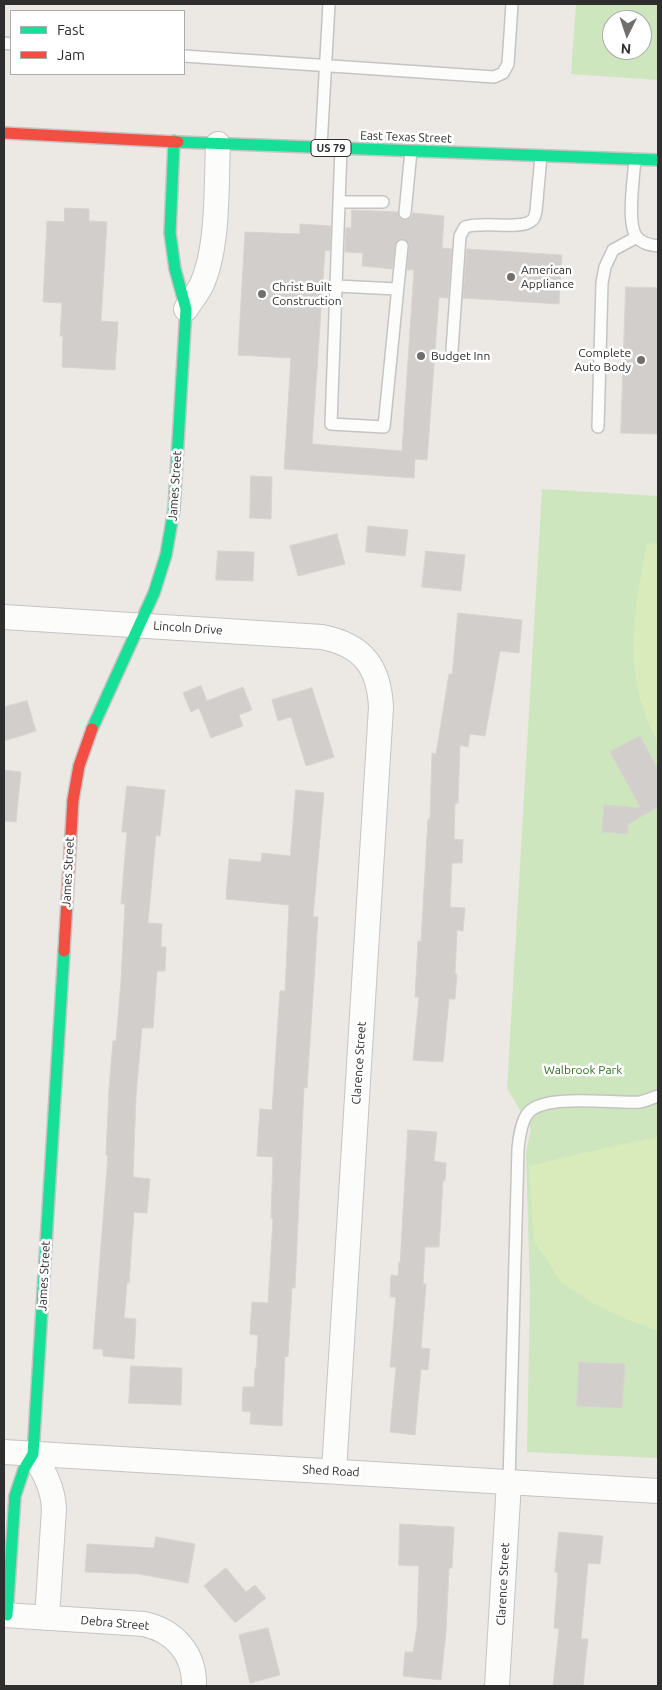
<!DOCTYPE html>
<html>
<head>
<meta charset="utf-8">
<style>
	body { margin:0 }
	#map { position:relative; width:662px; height:1690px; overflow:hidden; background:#ece8e4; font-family:Ubuntu,sans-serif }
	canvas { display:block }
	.frame { position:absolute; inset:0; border:5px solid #2e2e2e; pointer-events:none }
	.legend { position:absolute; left:10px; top:10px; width:175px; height:65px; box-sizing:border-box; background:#fff; border:1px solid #ababab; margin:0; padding:6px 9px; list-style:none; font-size:15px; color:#2e2e2e }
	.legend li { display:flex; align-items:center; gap:10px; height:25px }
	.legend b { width:25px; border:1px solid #ababab }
	.north { position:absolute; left:602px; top:10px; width:50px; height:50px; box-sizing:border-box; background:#fff; border:1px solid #ababab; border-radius:50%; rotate:184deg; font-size:14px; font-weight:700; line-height:20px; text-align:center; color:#2e2e2e }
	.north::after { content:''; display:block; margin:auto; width:18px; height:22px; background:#706f6e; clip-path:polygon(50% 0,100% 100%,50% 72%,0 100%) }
</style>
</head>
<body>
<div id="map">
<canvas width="662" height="1690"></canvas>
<div class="frame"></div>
<ul class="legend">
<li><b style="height:6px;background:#16e098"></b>Fast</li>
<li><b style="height:6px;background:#f24e42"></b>Jam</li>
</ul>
<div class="north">N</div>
</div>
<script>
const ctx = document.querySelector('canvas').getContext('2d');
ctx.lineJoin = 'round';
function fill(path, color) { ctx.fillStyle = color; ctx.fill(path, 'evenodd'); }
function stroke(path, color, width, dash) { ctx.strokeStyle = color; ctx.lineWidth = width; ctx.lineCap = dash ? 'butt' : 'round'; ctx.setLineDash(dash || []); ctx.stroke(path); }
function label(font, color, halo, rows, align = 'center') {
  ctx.font = font + ' Ubuntu,sans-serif'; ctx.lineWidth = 5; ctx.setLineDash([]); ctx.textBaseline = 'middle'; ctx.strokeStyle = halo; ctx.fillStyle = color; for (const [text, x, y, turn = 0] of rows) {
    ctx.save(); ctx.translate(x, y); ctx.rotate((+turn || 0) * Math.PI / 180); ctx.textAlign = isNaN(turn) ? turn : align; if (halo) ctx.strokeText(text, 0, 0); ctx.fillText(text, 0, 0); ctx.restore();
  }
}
fill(new Path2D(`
	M576 4H658V80L571 74ZM612 20H642V50H612Z
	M542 489 658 496V1458L527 1452 530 1293 526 1152 531 1129 507 1088Z`), '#cee6be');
fill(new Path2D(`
	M647 543 658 544V742C653 732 647 721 644 711 624 653 637 600 647 543Z
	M658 1137V1331L628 1320 594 1304 562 1283 534 1241 529 1166 617 1145Z`), '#d9eabb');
const building = new Path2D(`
	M65 208 89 209V221L107 222 101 321 118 322 115 370 62 367 63 336H60L62 303 43 302 47 221 64 222Z
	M352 210 398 212 400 219 405 220 411 218 413 213 444 216 442 248 452 249 448 298 439 297 427 460 415 459 414 478 284 469 291 358 238 355 245 232 300 234V224L331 226 330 251 325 250 312 444 402 451 414 270H407L409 243 402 239 396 242 392 269 362 266 363 253 345 252 346 228H351Z
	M467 249 562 255 559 304 463 298Z
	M626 287 658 288V434L621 433Z
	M251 476 272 477 271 519 250 518Z
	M368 526 408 530 405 556 366 552Z
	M337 534 345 564 298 576 290 546Z
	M218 551 254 552 253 581 216 580Z
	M426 551 465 555 461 591 422 587Z
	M458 613 522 620 519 653 500 651 485 736 470 734 468 747 460 745 458 803H455L454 839 463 840 462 863H452L450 907 465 908 463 931 457 930 455 974H457L455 999H449L443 1062 413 1060 419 997H415L418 941 421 942 428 819H430L432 753 436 754 449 674H452Z
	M201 686 207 701 243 687 252 710 239 715 243 726 211 738 199 708 191 712 183 693Z
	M312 688 334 757 306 766 291 717 278 721 272 700Z
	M27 701 36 731 4 741V707Z
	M640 736 658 769V807L628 824V834L602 832 604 805 641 808 610 752Z
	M4 770 21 772 16 822 4 821Z
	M127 786 165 790 160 836 156 835 148 923 162 924 161 947H166L165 971H157L153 1028H142L136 1096 133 1177 150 1179 147 1213 134 1212 129 1283H127L124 1318 136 1319 134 1359 103 1356V1349H93L108 1155H106L109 1089 113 1041H116L121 981 125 904H121L127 832H122Z
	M296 790 324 793 313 917H318L307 1088 304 1087 295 1288H292L288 1357 285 1356 282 1426 250 1424 251 1412 242 1411 243 1387H254L255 1369H256L258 1335 250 1334 252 1302 268 1303 273 1219 271 1218 273 1157 257 1156 260 1109 272 1110 280 991H285L289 905 226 899 229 859 261 862 262 853 290 856Z
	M408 1130 437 1132 434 1161 446 1163 445 1181H443L439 1247H425L423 1284H426L421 1348 430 1349 428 1370 421 1369 415 1435 390 1432 396 1367H390L396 1297H390L391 1275 398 1276 399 1262H400Z
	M579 1362 625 1364 622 1408 577 1406Z
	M131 1366 182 1368 181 1405 129 1403Z
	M400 1524 454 1527 452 1568H449L446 1631 441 1680 403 1676 405 1652H413L417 1628 419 1566 399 1565Z
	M559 1532 603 1536 600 1564 588 1563 581 1639H588L583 1686H553L559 1629 554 1628 558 1573 555 1572Z
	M156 1537 195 1544 188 1583 139 1574 85 1572 87 1544 154 1548Z
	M226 1568 246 1592 255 1585 266 1598 235 1623 204 1586Z
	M268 1628 280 1675 250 1683 239 1635Z`);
fill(building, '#d1cecb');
stroke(building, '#d7d4d0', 1);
const lane = new Path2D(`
	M4 43 11 44
	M184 56 494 77 503 73 508 64 512 4
	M321 147 329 4
	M341 148 331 424 384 427 402 246
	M635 159C634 176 626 225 637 237 642 244 651 245 658 246
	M340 202H383
	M405 213 411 151
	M337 286 397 289
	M452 350 460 236 465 227C482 221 520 230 531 221 535 219 535 215 536 211L541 156
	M598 427 602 283 605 267 613 250 637 237
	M509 1482 518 1149C519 1139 521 1120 529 1112 547 1093 614 1104 640 1102 646 1101 652 1098 658 1096`);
const street = new Path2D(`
	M186 309C191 301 197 294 201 286 219 248 216 187 218 144
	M4 617 322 637C363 645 379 667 381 707L334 1471
	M4 1452 658 1491
	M33 1454C44 1472 53 1487 54 1509L47 1618
	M4 1615 144 1624C175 1631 195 1654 194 1686
	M497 1686 509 1482`);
const fast = new Path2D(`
	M178 142 658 160
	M92 729 154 593 166 555 174 509 186 309 175 269 170 233 174 141
	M7 1615 15 1496 24 1469 33 1454 64 951`);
const jam = new Path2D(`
	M4 133 178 142
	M64 951 73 800 79 766 92 729`);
stroke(lane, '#c5c4c5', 14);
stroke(street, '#c5c4c5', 26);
stroke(fast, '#c5c4c5', 14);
stroke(jam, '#c5c4c5', 14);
stroke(lane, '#fcfcfb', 11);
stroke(street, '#fcfcfb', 24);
stroke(fast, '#16e098', 11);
stroke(jam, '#f24e42', 11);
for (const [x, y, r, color] of [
	[511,277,5,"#706f6e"],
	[262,294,5,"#706f6e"],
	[421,356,5,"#706f6e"],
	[641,360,5,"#706f6e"]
]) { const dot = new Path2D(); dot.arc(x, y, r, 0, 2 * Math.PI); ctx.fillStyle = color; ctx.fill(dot); stroke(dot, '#fff', 2); }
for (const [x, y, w] of [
	[331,148,40]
]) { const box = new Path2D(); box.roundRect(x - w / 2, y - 8.5, w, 17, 4); ctx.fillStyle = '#fff'; ctx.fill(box); stroke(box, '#2e2e2e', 1); }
label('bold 11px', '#2e2e2e', null, [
	["US 79",331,148]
]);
label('12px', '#2e2e2e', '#fff', [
	["East Texas Street",406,137,2],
	["James Street",175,486,-86],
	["Lincoln Drive",188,628,4],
	["James Street",68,872,-87],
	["Clarence Street",359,1063,-86],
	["James Street",44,1276,-87],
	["Shed Road",331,1471,3],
	["Clarence Street",503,1584,-87],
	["Debra Street",115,1623,5]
]);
label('12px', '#2e2e2e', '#fff', [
	["American",521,270],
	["Appliance",521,284],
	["Christ Built",272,287],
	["Construction",272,301],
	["Complete",631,353,"right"],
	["Auto Body",631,367,"right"],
	["Budget Inn",431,356]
], 'left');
label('12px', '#2c6e1b', '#fff', [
	["Walbrook Park",583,1070]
]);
</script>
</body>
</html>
